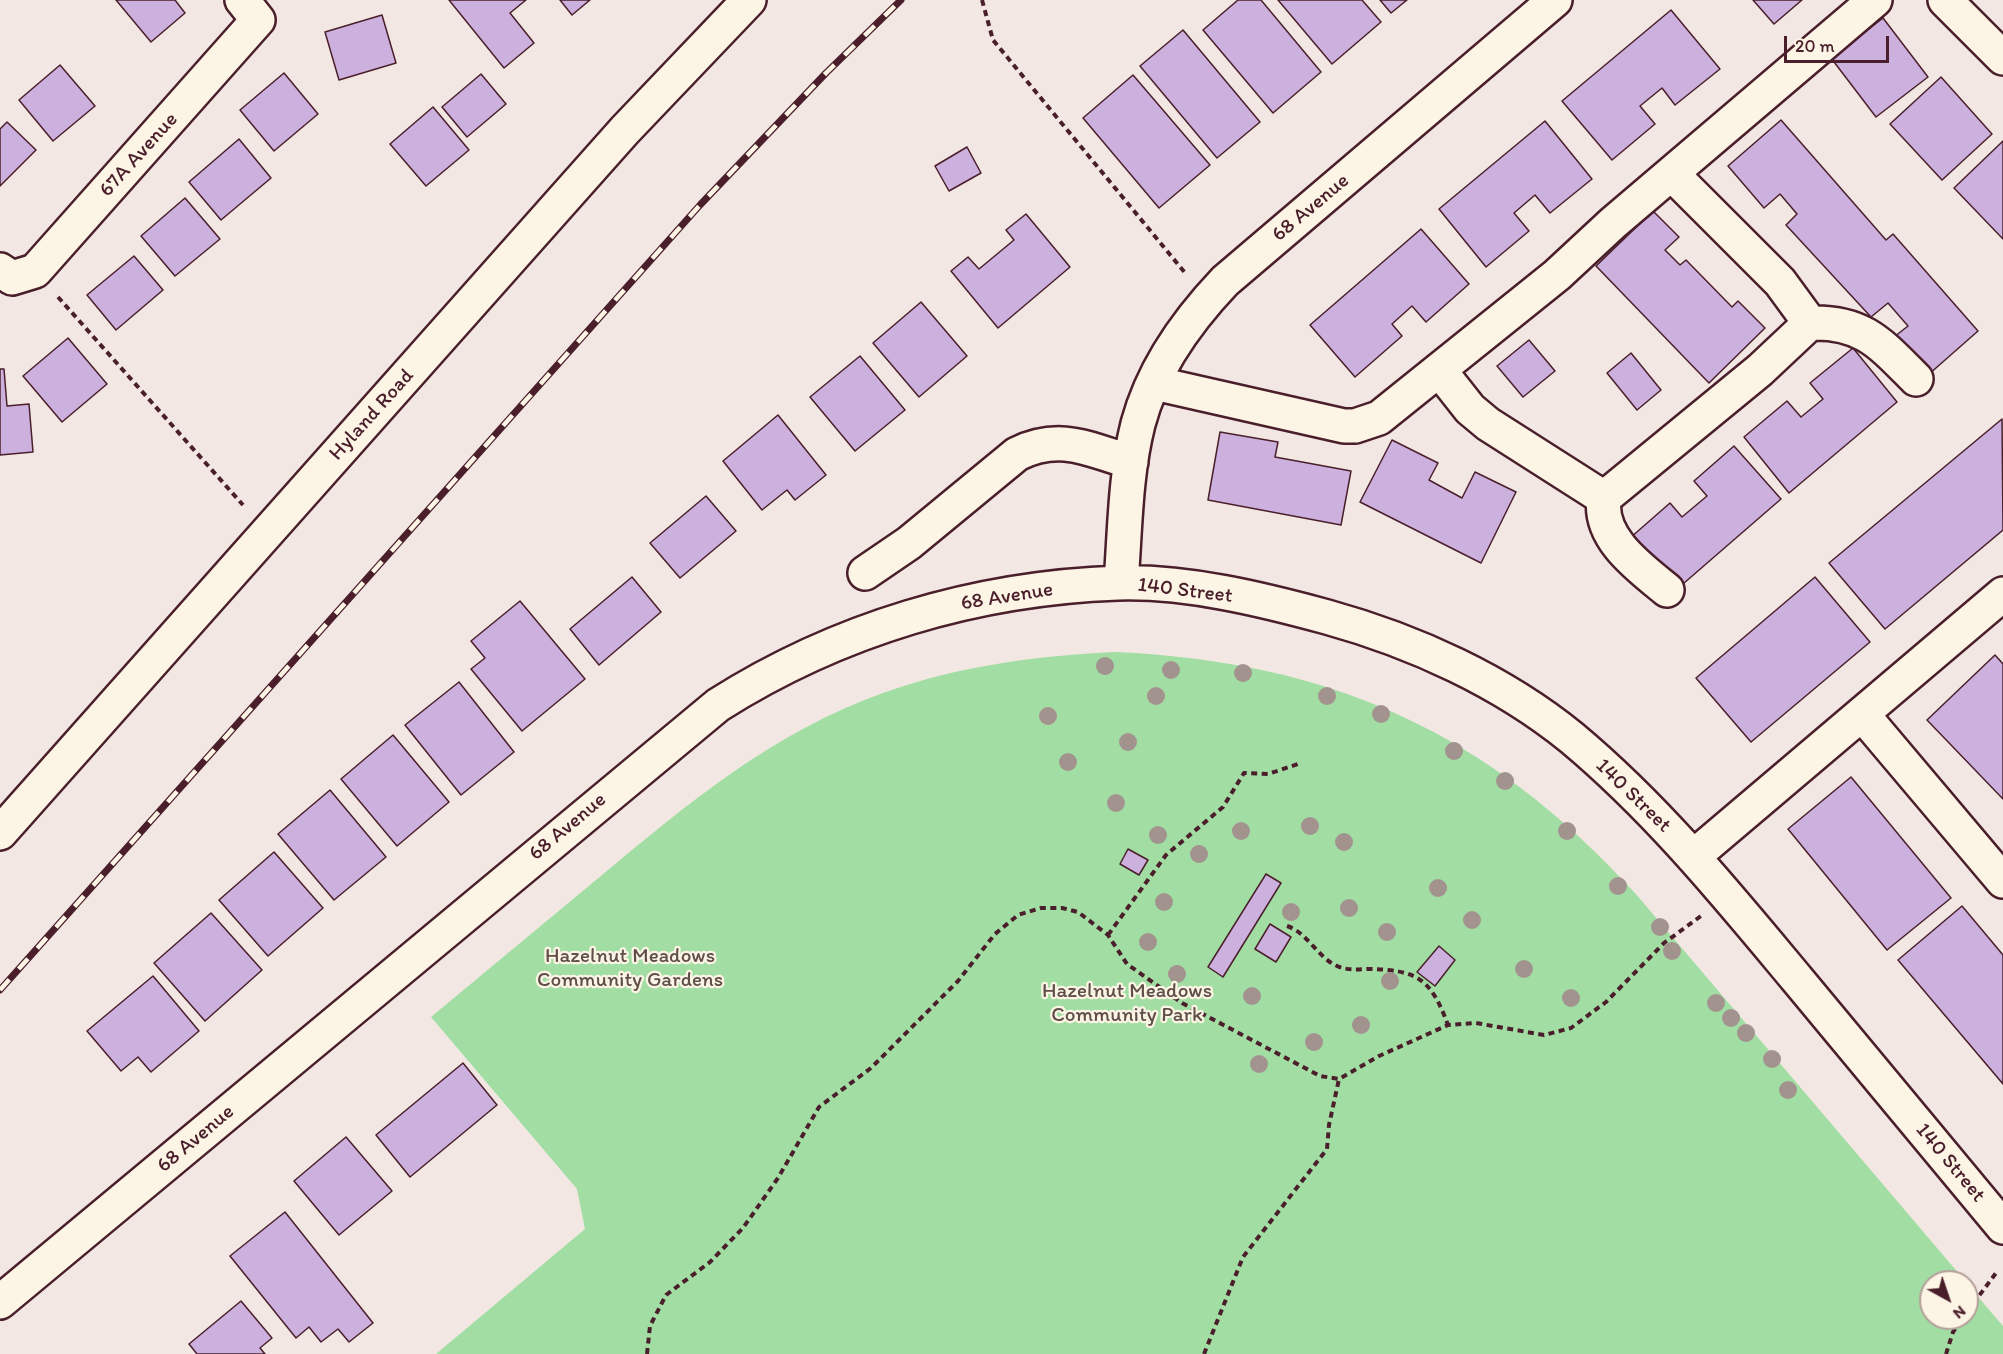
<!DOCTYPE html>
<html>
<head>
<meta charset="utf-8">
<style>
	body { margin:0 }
	#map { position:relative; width:2003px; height:1354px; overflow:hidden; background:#f2e7e3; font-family:Itim,sans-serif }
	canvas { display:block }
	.north { position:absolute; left:1919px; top:1270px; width:60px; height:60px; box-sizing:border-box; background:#fcf5e5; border:2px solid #b59f9b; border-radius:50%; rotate:140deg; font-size:16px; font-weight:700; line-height:24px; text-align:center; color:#4a1f2b }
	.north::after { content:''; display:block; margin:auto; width:21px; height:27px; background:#4a1f2b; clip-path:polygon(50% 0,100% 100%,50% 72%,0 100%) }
	.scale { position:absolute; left:1784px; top:36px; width:105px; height:27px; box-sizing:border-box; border:3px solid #4a1f2b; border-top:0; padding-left:8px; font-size:18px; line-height:21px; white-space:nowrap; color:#4a1f2b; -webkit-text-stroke:4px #fcf5e5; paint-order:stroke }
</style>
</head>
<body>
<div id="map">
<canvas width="2003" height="1354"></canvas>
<div class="north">N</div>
<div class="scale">20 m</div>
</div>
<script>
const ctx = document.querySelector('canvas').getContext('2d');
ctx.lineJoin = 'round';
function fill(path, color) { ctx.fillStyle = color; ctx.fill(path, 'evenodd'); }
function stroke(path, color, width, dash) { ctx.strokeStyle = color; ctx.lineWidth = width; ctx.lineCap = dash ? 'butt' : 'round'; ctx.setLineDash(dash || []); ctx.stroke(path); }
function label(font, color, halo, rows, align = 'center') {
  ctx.font = font + ' Itim,sans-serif'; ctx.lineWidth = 4.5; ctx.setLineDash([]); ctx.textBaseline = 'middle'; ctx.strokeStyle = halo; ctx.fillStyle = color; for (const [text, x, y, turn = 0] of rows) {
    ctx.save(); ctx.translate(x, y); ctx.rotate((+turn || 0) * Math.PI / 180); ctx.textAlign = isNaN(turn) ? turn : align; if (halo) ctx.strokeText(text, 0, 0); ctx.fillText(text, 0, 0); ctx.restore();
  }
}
fill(new Path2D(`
	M1115 652C1333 662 1487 732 1635 893L1966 1282H1931V1318H1967V1284L2003 1326V1354H436L585 1229 577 1189 431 1017C488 970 545 922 602 875 691 801 772 733 883 693 958 666 1035 656 1115 652Z`), '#a2dea4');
const building = new Path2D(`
	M116 0H175L185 13 151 42Z
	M449 0H526L510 13 534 43 504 68Z
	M560 0H590L572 15Z
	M1238 0H1261L1321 72 1273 113 1203 30Z
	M1278 0H1362L1381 22 1332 64Z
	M1380 0H1407L1391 13Z
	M1753 0H1802L1774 24Z
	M1671 10 1720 69 1675 105 1662 88 1640 106 1655 124 1612 160 1562 101Z
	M382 15 396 63 339 80 325 32Z
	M1883 18 1928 77 1876 117 1831 58Z
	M1183 30 1260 122 1217 158 1140 66Z
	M60 65 95 106 53 141 19 100Z
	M284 73 318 114 274 151 240 110Z
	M481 74 506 104 467 137 442 107Z
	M1133 75 1210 165 1159 208 1083 118Z
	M1941 77 1992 134 1942 180 1890 124Z
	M433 107 469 150 426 186 390 144Z
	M1781 120 1886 240 1893 234 1978 331 1928 375 1894 337 1908 326 1888 303 1871 317 1786 225 1797 214 1780 194 1764 208 1728 166Z
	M1545 121 1592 179 1550 213 1535 195 1514 213 1529 231 1486 267 1439 209Z
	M7 122 36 150 0 186V129Z
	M239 139 271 178 221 220 189 182Z
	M2003 141V239L1954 188Z
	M967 147 981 173 949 191 935 166Z
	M185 198 220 239 175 276 141 236Z
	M1653 211 1679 237 1665 250 1680 265 1686 260 1732 307 1738 301 1765 328 1709 383 1596 266Z
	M1026 214 1070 267 998 328 951 271 968 257 979 269 1014 240 1006 230Z
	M1421 229 1469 284 1426 322 1412 306 1392 324 1402 336 1355 377 1310 325Z
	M134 256 163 290 116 330 87 295Z
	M921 302 967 356 919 397 873 343Z
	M68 338 107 384 62 422 23 376Z
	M1529 340 1555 371 1523 397 1497 366Z
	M1853 348 1897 402 1789 493 1744 437 1787 401 1801 417 1823 399 1810 383Z
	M1631 353 1661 390 1637 410 1607 373Z
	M860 356 905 410 855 451 810 397Z
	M0 369H4L7 406 29 404 33 452 0 455Z
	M778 415 826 475 795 500 787 490 762 510 723 461Z
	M2002 419 2003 530 1885 629 1829 563Z
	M1220 432 1278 442 1275 457 1351 471 1341 525 1208 500Z
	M1392 440 1438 463 1429 480 1462 498 1475 472 1516 492 1481 563 1360 502Z
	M1734 446 1781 499 1676 590 1630 538 1670 503 1682 517 1707 496 1694 481Z
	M706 496 736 531 680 578 650 543Z
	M632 577 661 612 599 665 570 629Z
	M1815 577 1870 642 1751 742 1696 678Z
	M520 601 585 679 522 731 471 669 485 658 471 641Z
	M1995 655 2003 664V799L1927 720Z
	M459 682 514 752 461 795 405 725Z
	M393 735 449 802 397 846 341 779Z
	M1851 777 1951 898 1887 950 1788 829Z
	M330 790 386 857 334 900 278 834Z
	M1128 849 1148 860 1139 875 1120 864Z
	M274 852 323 908 268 956 219 900Z
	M1266 874 1281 883 1223 977 1208 967Z
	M1962 906 2003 955V1084L1898 960Z
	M211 913 262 970 205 1021 154 963Z
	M1270 924 1291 937 1276 962 1255 949Z
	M1439 946 1455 960 1435 986 1417 972Z
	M153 976 199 1031 151 1072 138 1057 121 1071 87 1031Z
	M463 1063 497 1105 410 1177 376 1135Z
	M346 1137 392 1191 339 1235 294 1181Z
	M285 1212 373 1323 349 1342 338 1329 321 1342 309 1327 296 1338 230 1256Z
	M241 1301 272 1338 260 1348 265 1354H197L189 1344Z`);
fill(building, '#ccb0dd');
stroke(building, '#4a1f2b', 1.5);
const minor = new Path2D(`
	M1945 0 2003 58
	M1672 174 1780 282 1810 323
	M0 270 12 278 35 271 258 20 242 0
	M1440 371 1470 409 1488 424 1604 498
	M1154 383 1344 426H1355L1379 418 1557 275 1613 223 1875 0
	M865 573 909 543 1017 454C1060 433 1088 449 1131 462
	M1121 583C1125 531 1125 475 1138 424 1152 371 1187 321 1225 281L1555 0
	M1667 590C1639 567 1598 538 1604 498L1760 370 1810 323C1863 321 1881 344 1916 379
	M1862 714 2003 881
	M0 833 625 130 749 0
	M1693 857 2003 594
	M0 1302 718 705C838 629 976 588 1118 583 1187 581 1261 599 1327 617 1414 641 1502 681 1572 738 1657 809 1727 895 1797 979 1866 1062 1934 1144 2003 1227`);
stroke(minor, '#4a1f2b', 38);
stroke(new Path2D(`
	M982 0 993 40 1186 274
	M58 297 243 505
	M1287 926C1308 933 1317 957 1337 966 1348 971 1358 969 1369 969 1418 970 1431 979 1448 1025
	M1108 935 1166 855 1223 807 1244 773 1268 774 1298 764
	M1967 1312 1996 1273
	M647 1354 650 1326 666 1295 710 1262 743 1228 778 1178 819 1107 871 1068 958 981 995 934 1018 915 1041 908H1062L1078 912 1108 935 1127 964 1182 1003 1320 1076 1339 1079 1379 1056 1448 1025 1476 1023 1544 1035 1571 1028 1606 1002 1664 943 1701 916
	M1204 1354 1243 1257 1327 1149 1329 1125 1339 1079
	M1946 1354 1953 1332 1963 1318`), '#4a1f2b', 4, [6, 4.5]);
stroke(minor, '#fcf5e5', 33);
const rail = new Path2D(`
	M0 990 700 205 826 73 901 0`);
stroke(rail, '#4a1f2b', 7);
stroke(rail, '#fcf5e5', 4.5, [14]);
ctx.fillStyle = '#a2938e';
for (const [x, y] of [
	[1105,666],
	[1171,670],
	[1243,673],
	[1156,696],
	[1327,696],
	[1381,714],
	[1048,716],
	[1128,742],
	[1454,751],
	[1068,762],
	[1505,781],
	[1116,803],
	[1310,826],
	[1241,831],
	[1567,831],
	[1158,835],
	[1344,842],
	[1199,854],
	[1618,886],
	[1438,888],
	[1164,902],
	[1349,908],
	[1291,912],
	[1472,920],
	[1660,927],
	[1387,932],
	[1148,942],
	[1672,951],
	[1524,969],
	[1177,974],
	[1390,981],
	[1252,996],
	[1571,998],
	[1716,1003],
	[1731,1018],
	[1361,1025],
	[1746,1033],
	[1314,1042],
	[1772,1059],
	[1259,1064],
	[1788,1090]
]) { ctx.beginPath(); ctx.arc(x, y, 9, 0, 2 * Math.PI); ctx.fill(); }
label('21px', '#4a1f2b', '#fcf5e5', [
	["67A Avenue",139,155,-48],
	["68 Avenue",1311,208,-40],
	["Hyland Road",372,415,-48],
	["140 Street",1185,591,7],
	["68 Avenue",1007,597,-9],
	["140 Street",1633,796,44],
	["68 Avenue",568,827,-40],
	["68 Avenue",196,1139,-40],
	["140 Street",1950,1163,50]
]);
label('21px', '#604f49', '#fcf5e5', [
	["Hazelnut Meadows",630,957],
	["Community Gardens",630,981],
	["Hazelnut Meadows",1127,992],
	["Community Park",1127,1016]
]);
</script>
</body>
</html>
